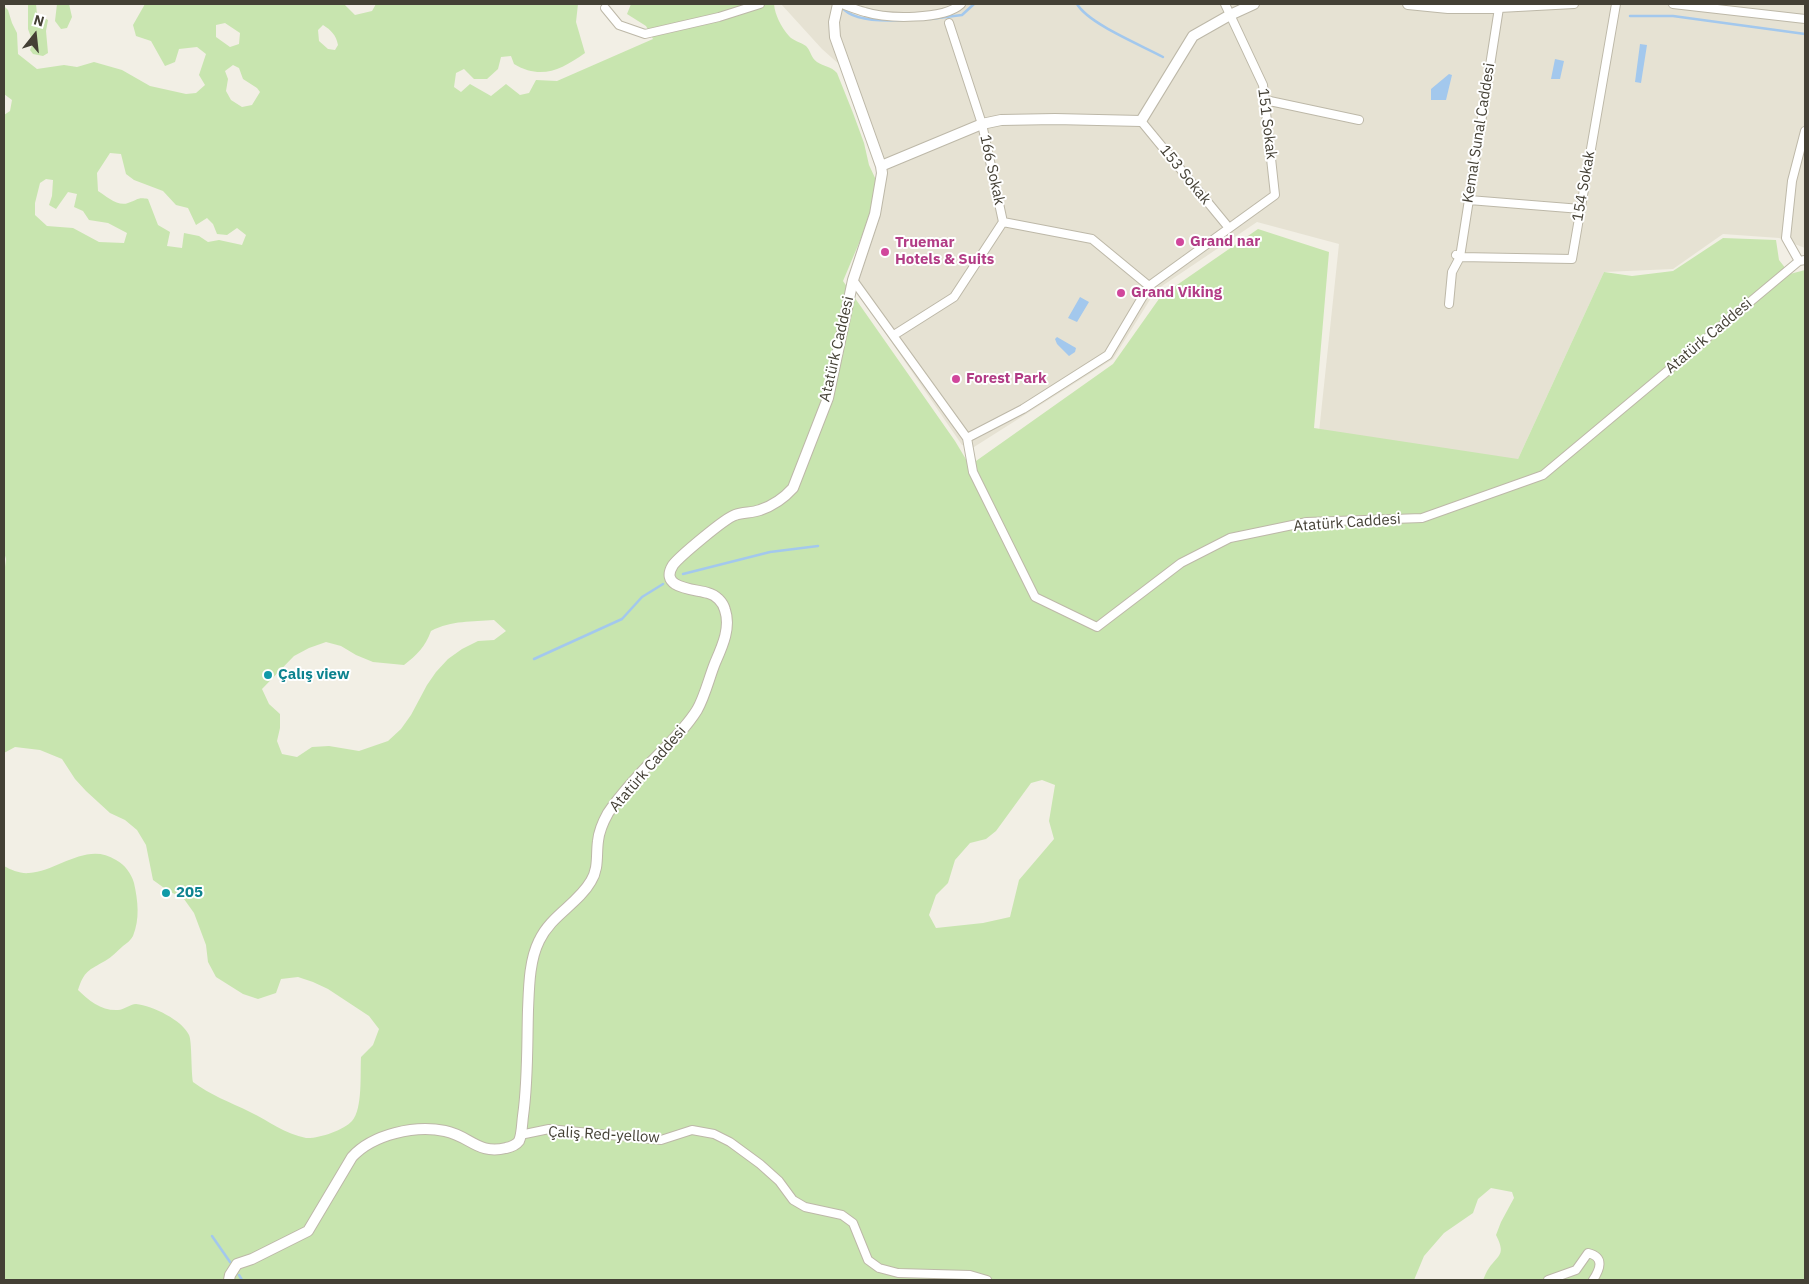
<!DOCTYPE html>
<html>
<head>
<meta charset="utf-8">
<style>
	body { margin:0 }
	#map { position:relative; width:1809px; height:1284px; overflow:hidden; background:#f2efe5; font-family:"IBM Plex Sans",sans-serif }
	canvas { display:block }
	.frame { position:absolute; inset:0; border:5px solid #444035; pointer-events:none }
	.north { position:absolute; left:10px; top:10px; width:50px; height:50px; -webkit-text-stroke:4px #fff; paint-order:stroke; rotate:16deg; font-size:14px; font-weight:700; line-height:20px; text-align:center; color:#444035 }
	.north::after { content:''; display:block; margin:auto; width:18px; height:22px; background:#444035; clip-path:polygon(50% 0,100% 100%,50% 72%,0 100%) }
</style>
</head>
<body>
<div id="map">
<canvas width="1809" height="1284"></canvas>
<div class="frame"></div>
<div class="north">N</div>
</div>
<script>
const ctx = document.querySelector('canvas').getContext('2d');
ctx.lineJoin = 'round';
function fill(path, color) { ctx.fillStyle = color; ctx.fill(path, 'evenodd'); }
function stroke(path, color, width, dash) { ctx.strokeStyle = color; ctx.lineWidth = width; ctx.lineCap = dash ? 'butt' : 'round'; ctx.setLineDash(dash || []); ctx.stroke(path); }
function label(font, color, halo, rows, align = 'center') {
  ctx.font = font + ' "IBM Plex Sans",sans-serif'; ctx.lineWidth = 4; ctx.setLineDash([]); ctx.textBaseline = 'middle'; ctx.strokeStyle = halo; ctx.fillStyle = color; for (const [text, x, y, turn = 0] of rows) {
    ctx.save(); ctx.translate(x, y); ctx.rotate((+turn || 0) * Math.PI / 180); ctx.textAlign = isNaN(turn) ? turn : align; if (halo) ctx.strokeText(text, 0, 0); ctx.fillText(text, 0, 0); ctx.restore();
  }
}
fill(new Path2D(`
	M781 4H1805V248L1779 238 1723 234 1673 269 1604 272 1518 459 1312 498 1339 244 1257 222 1156 290 1113 359 974 447 962 445 849 280 874 212 879 179 841 66 822 49Z`), '#e6e2d3');
fill(new Path2D(`
	M28 4H36L37 14 48 20 46 31 48 53 43 56 33 54 30 50 33 43 28 29Z
	M57 4H69L72 17 67 28 61 29 55 21Z
	M145 4H344L355 15 372 11 376 4H578L576 22 585 53C561 70 541 80 514 64L511 56 501 57 498 69 487 79H474L464 69 456 73 454 87 461 92 470 84 491 96 506 84 520 95 529 93 536 80 557 81 653 39 646 26 627 14 631 4H774C775 15 781 27 789 36 793 41 801 42 806 46 811 51 811 58 817 62 824 67 831 66 837 73L853 113 864 143 869 165 876 180 870 217 843 281 955 441 967 461H976L1113 364 1161 296 1258 229 1329 252 1314 428 1518 459 1604 272 1632 276 1673 271 1723 238 1776 240 1779 260 1790 274 1805 270V1280H1483C1485 1276 1486 1272 1489 1268 1499 1254 1506 1255 1496 1235L1501 1222 1514 1198 1512 1192 1491 1188 1478 1199 1473 1213 1444 1233 1424 1256 1414 1280H4V866C11 870 21 874 29 873 58 871 87 841 116 860 125 865 131 873 134 883 138 901 140 919 133 936 131 940 127 943 123 946 117 951 112 957 105 961 89 970 84 971 78 990 89 1001 102 1011 118 1010 124 1010 130 1004 136 1004 153 1006 182 1020 189 1035 192 1041 191 1072 193 1082 210 1095 230 1102 250 1112 269 1121 285 1134 306 1138 318 1139 344 1130 352 1121 363 1109 360 1073 361 1057L373 1045 379 1029 369 1016 328 989 313 982 298 977 281 979 276 993 258 999 243 994 216 977 208 962 206 945 194 913 184 899 167 890 153 880 146 845 137 830 125 820 110 813 86 791 75 779 62 759 40 750 15 747 4 753V575L6 559 4 552V115L10 111 12 100 4 94V6L8 10 12 23 17 33 18 54 37 69 64 65 77 67 94 62 122 70 150 86 186 94 196 93 205 85 199 75 206 54 197 47 179 49 175 62 165 66 151 41 136 36 133 25ZM225 23 240 33 239 44 230 47 216 37V25ZM323 25C331 30 336 35 338 45L335 50 328 49 319 41 318 30ZM233 65 239 68 243 79 257 88 260 92 252 105 242 107 231 100 226 91 228 79 225 71ZM110 153 121 154 126 174 134 180 163 191 176 205 188 208 196 225 207 218 213 224 217 234 227 235 237 228 246 235 242 245 219 240 208 242 199 236 184 233 182 248 167 246 170 232 158 225 148 199C137 197 138 200 128 203 118 207 106 196 98 191L97 173ZM46 179 53 180 52 196 49 205 56 209 68 192 77 194 74 207 83 211 89 220 108 223 127 233 124 243 99 242 73 228 47 226 35 215V203L40 183ZM494 620 506 631 494 640 478 641 462 649 448 659 436 672 427 685 411 715 401 729 388 741 359 751 329 746 312 747 297 757 282 754 277 741 280 728V714L269 704 262 689 294 656 309 648 326 642 341 646 356 655 373 662 404 665C417 655 425 647 431 631 452 620 472 622 494 620ZM1042 780 1055 785 1049 821 1054 839 1019 880 1010 917 983 923 936 928 929 915 936 895 948 883 955 860 970 843 986 839 996 831 1031 783Z`), '#c8e5af');
fill(new Path2D(`
	M1640 44 1647 45 1641 83 1635 82Z
	M1555 59 1564 61 1560 79H1551Z
	M1449 74 1452 75 1446 100H1431V89Z
	M1080 297 1089 302 1077 322 1068 318Z
	M1057 337 1076 348 1075 352 1069 356 1057 344 1055 339Z`), '#a3c8ed');
stroke(new Path2D(`
	M1077 4C1089 24 1141 45 1163 57
	M842 7C852 22 888 21 905 20
	M1630 16H1673L1805 34
	M930 19 962 15 974 4
	M683 574 770 552 818 546
	M534 659 622 619 642 597 663 584
	M212 1236 230 1262
	M239 1275 242 1280`), '#a3c8ed', 2.5);
const minor = new Path2D(`
	M842 4C850 7 857 10 865 12 887 19 944 20 961 4
	M1574 4 1499 8 1460 257 1572 259 1616 4
	M1673 4 1805 19
	M605 8 619 25 645 34 719 17 760 4
	M1265 100 1359 120
	M1141 121 1229 228
	M1805 131 1792 181 1786 238 1799 261 1805 260
	M1469 200 1581 209
	M1003 222 1092 239 1149 286 1275 195 1263 85 1225 4
	M853 280 967 438 973 472 1035 597 1097 627 1181 563 1230 538 1307 522 1422 518 1543 475 1799 261
	M1449 304 1452 272 1460 257 1456 255
	M894 335 954 297 1003 222 982 124 949 23
	M967 438 1023 409 1108 355 1149 286
	M520 1135 549 1129 661 1140 692 1130 714 1134 730 1142 760 1164 779 1181 793 1200 805 1207 842 1215 853 1223 868 1260 879 1268 898 1273 970 1275 987 1280
	M1548 1280 1576 1270 1588 1253C1605 1257 1600 1269 1593 1280`);
const tertiary = new Path2D(`
	M1408 4 1448 8H1499
	M881 166 982 124 1001 120 1055 119 1141 121 1193 36 1230 15 1254 4
	M229 1280 230 1275 237 1264 252 1259 308 1231 352 1157C373 1134 415 1125 445 1131 470 1136 478 1155 506 1148 511 1147 516 1145 519 1141 522 1135 522 1123 523 1116 528 1081 527 1045 528 1010 529 988 529 961 539 941 551 915 578 904 591 881 599 868 596 855 598 841 599 831 603 822 608 813 623 791 642 771 661 752 674 739 687 726 697 710 705 696 709 678 715 663 722 647 731 628 725 610 723 602 716 595 708 593 696 589 658 589 673 565 679 557 725 518 735 515 743 512 752 513 760 510 772 506 784 498 793 488L828 398 853 280 875 214 882 173 881 166 835 37 834 22 838 4`);
stroke(minor, '#bdb8a8', 10);
stroke(tertiary, '#bdb8a8', 12);
stroke(minor, '#fff', 8);
stroke(tertiary, '#fff', 10);
for (const [x, y, r, color] of [
	[1180,242,5,"#d1479c"],
	[885,252,5,"#d1479c"],
	[1121,293,5,"#d1479c"],
	[956,379,5,"#d1479c"],
	[268,675,5,"#0f9aa8"],
	[166,893,5,"#0f9aa8"]
]) { const dot = new Path2D(); dot.arc(x, y, r, 0, 2 * Math.PI); ctx.fillStyle = color; ctx.fill(dot); stroke(dot, '#fff', 2); }
label('15px', '#444035', '#fff', [
	["151 Sokak",1267,124,83],
	["Kemal Sunal Caddesi",1479,133,-81],
	["166 Sokak",992,170,78],
	["153 Sokak",1185,175,51],
	["154 Sokak",1584,186,-80],
	["Atatürk Caddesi",1709,336,-40],
	["Atatürk Caddesi",837,349,-77],
	["Atatürk Caddesi",1347,523,-4],
	["Atatürk Caddesi",648,769,-49],
	["Çaliş Red-yellow",604,1135,3]
]);
label('bold 15px', '#b23c85', '#fff', [
	["Grand nar",1190,242],
	["Truemar",895,243],
	["Hotels & Suits",895,260],
	["Grand Viking",1131,293],
	["Forest Park",966,379]
], 'left');
label('bold 15px', '#0d838f', '#fff', [
	["Çalış view",278,675],
	["205",176,893]
], 'left');
</script>
</body>
</html>
